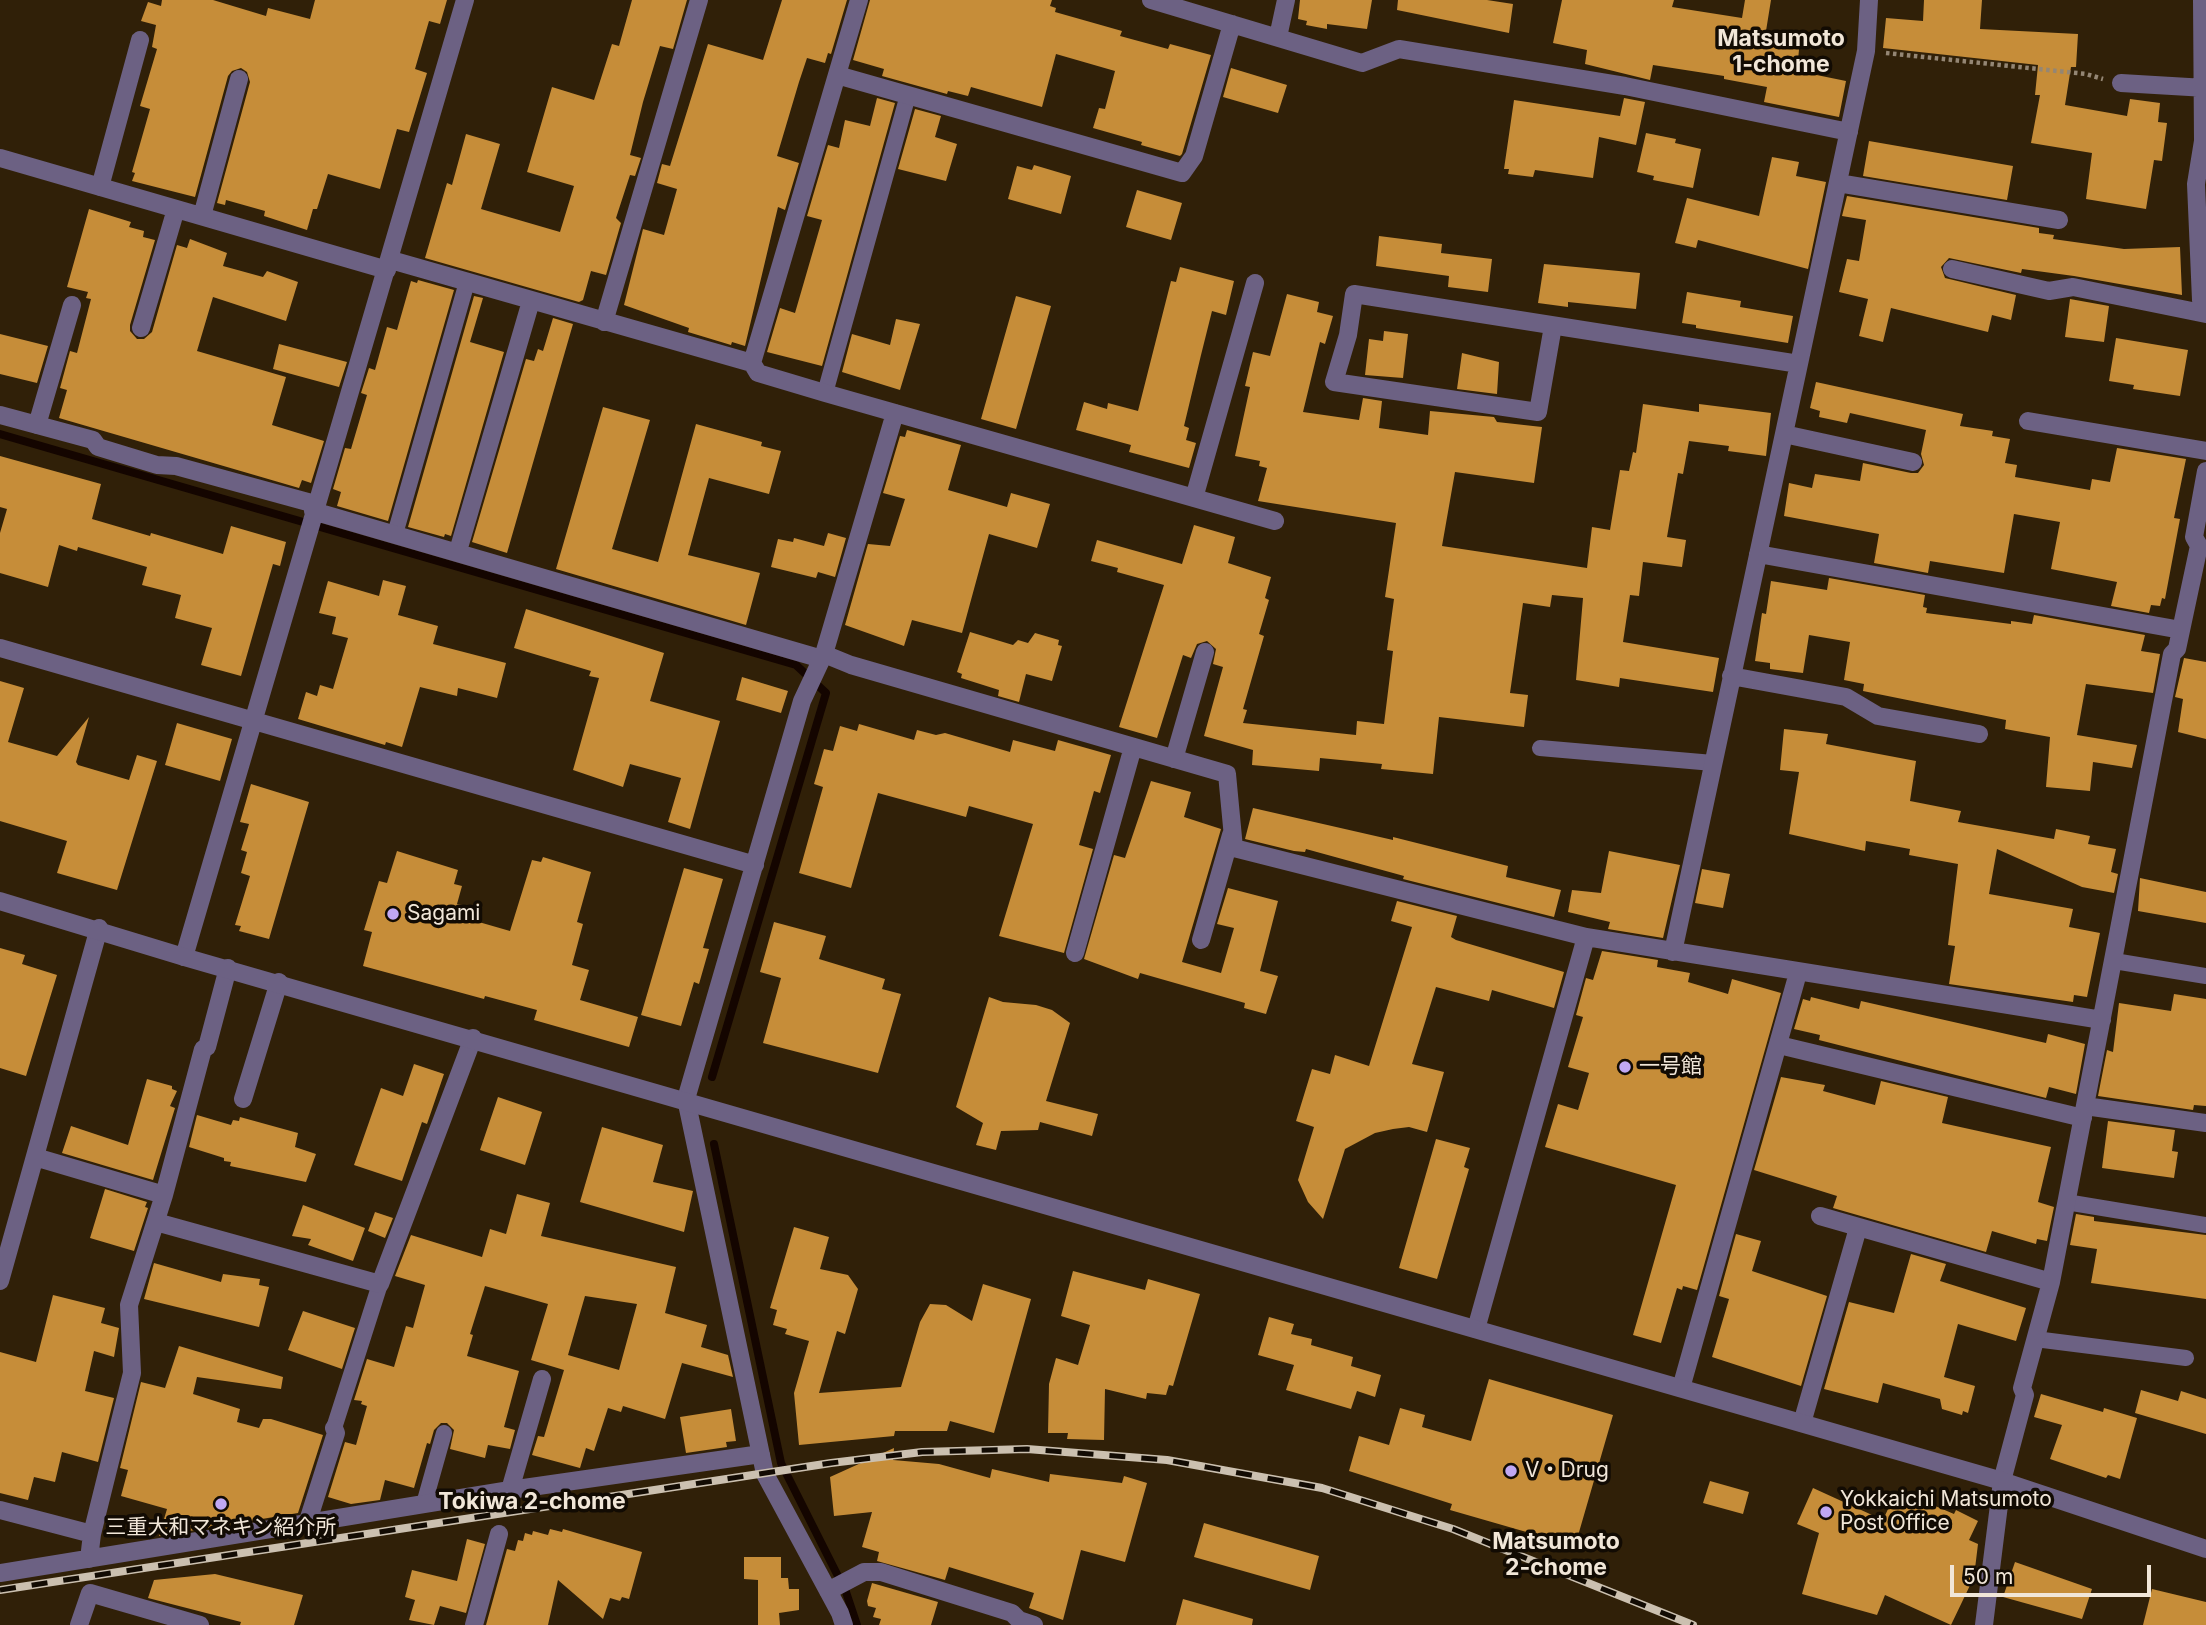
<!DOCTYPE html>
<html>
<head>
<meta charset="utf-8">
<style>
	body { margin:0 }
	#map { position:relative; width:2206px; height:1625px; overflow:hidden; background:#302008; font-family:Inter,sans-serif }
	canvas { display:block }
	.scale { position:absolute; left:1950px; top:1565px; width:201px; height:32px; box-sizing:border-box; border:4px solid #f1e6d8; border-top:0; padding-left:9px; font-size:21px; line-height:24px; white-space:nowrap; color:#f1e6d8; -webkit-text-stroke:5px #120b03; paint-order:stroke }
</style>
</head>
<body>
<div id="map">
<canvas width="2206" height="1625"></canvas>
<div class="scale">50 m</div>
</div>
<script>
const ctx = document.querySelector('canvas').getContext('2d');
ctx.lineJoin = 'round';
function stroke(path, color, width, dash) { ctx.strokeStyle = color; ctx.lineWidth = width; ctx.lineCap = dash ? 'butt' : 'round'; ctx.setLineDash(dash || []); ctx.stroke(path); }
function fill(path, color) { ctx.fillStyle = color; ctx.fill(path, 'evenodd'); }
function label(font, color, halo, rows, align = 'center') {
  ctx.font = font + ' Inter,"Noto Sans JP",sans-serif'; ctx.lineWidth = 7; ctx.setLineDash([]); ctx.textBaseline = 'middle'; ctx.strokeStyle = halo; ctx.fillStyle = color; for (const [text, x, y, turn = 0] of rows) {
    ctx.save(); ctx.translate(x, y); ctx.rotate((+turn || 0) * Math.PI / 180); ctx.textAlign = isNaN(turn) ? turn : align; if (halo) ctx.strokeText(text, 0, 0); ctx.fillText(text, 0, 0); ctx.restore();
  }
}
stroke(new Path2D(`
	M0 434 796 665 826 693 712 1077
	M714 1144 781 1463 846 1592 857 1625`), '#140500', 8);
fill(new Path2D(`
	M162 0H213L266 16 268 8 310 19 315 0H447L440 24 429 21 415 69 427 73 409 132 397 129 380 189 328 174 317 209H313L307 230 264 216 265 211 226 200 225 205 217 203 250 82 247 72 241 68 232 71 228 76 195 197 132 181 135 173 132 172 150 109 140 106 157 49 152 47 156 25 141 21 148 2 161 6Z
	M632 0H687L673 49 660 46 643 102 630 155 641 158 635 176 630 175 616 218 621 223 606 275 591 271 583 300 579 302 425 258 447 183 452 185 466 134 500 144 481 209 560 232 574 186 527 172 552 87 594 100 612 44 619 46Z
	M782 0H847L831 54 828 53 825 63 807 58 799 82 777 156 799 163 785 210 778 207 745 346 732 342 731 345 688 332 689 328 624 305 643 229 664 235 677 189 657 183 662 164 670 166 708 44 763 60Z
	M870 0H1052L1050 6 1056 8 1055 12 1122 31 1120 36 1168 49 1170 44 1211 55 1182 154 1180 156 1141 145 1142 142 1093 128 1099 108 1105 109 1115 71 1056 54 1042 107 971 87 968 96 948 91 947 94 882 76 884 69 853 60Z
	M1300 0H1372L1367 29 1327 24V29L1306 25 1307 21 1298 19Z
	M1398 0H1487L1513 4 1509 33 1397 10Z
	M1562 0H1674L1672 7 1742 18 1745 0H1771L1766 31 1800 39 1797 71 1846 81 1839 117 1764 102 1767 87 1724 79V76L1653 65 1650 80 1585 64 1587 50 1553 43Z
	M1924 0H1982L1980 29 2078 34 2076 67H2071L2065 105 2127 116 2130 99 2160 103 2158 122 2167 123 2162 161 2154 160 2146 209 2086 199 2092 153 2031 143 2040 95H2035L2038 65 1883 48 1886 18 1923 21Z
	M1231 68 1287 85 1278 113 1223 97Z
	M877 98 895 103 822 366 767 352 780 308 795 313 822 220 807 216 828 145 839 148 845 120 870 126Z
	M1624 98 1645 102 1636 145 1599 137 1593 178 1535 170 1533 177 1508 174 1509 169H1504L1514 100 1620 116Z
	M915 109 941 116 935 137 957 144 946 181 898 169Z
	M1646 133 1676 139 1675 143 1701 149 1693 188 1653 180 1654 176 1637 172Z
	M1869 141 2013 166 2007 200 1863 176Z
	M1772 157 1799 162 1796 176 1826 182 1808 269 1698 240 1696 248 1675 243 1687 198 1759 216Z
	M1034 165 1071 176 1061 214 1008 199 1017 166 1032 170Z
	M1137 190 1182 203 1171 240 1126 227Z
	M1847 196 2039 228V233L2054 235 2053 239 2124 249 2180 247 2182 295 2074 276 2022 269 2021 273 1949 258 1941 267 1945 278 2016 295 2011 320 1992 315 1988 332 1891 308 1883 342 1859 336 1868 299 1839 292 1847 259 1859 261 1866 220 1842 216Z
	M89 209 131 222 129 227 144 231 143 237 155 240 130 325V331L137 339H144L152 332 177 245 187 248 190 239 227 253 223 266 263 277 267 271 298 282 286 321 213 297 197 351 286 377 272 425 324 441 311 483 302 480 299 488 59 418 67 390 60 388 70 351 77 353 91 299 86 298 88 292 67 287Z
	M1379 236 1442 244 1441 253 1492 259 1488 292 1448 287 1449 276 1376 266Z
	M1544 264 1640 273 1636 309 1568 302V307L1538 303Z
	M1180 267 1234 281 1226 315 1212 311 1201 355 1184 426 1189 428 1186 440 1196 443 1189 468 1129 452 1131 445 1076 430 1084 402 1107 409 1108 403 1138 411 1171 281 1176 282Z
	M418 280 454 290 388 521 337 506 341 492 333 489 345 448 351 449 367 395 361 393 369 368 375 370 387 327 397 330 411 281 417 283Z
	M1687 292 1741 301 1740 307 1793 316 1788 343 1696 328V325L1682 323Z
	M1287 294 1319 302 1317 312 1333 316 1325 344 1320 342 1303 412 1359 420 1363 398 1382 401 1379 428 1428 435 1430 411 1494 417 1497 422 1542 427 1534 483 1455 472 1442 546 1587 568 1592 527 1610 530 1620 470 1629 471 1633 452 1636 453 1643 404 1699 412V404L1771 413 1766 456 1728 451 1729 446 1689 441 1683 474 1678 473 1667 537 1686 540 1682 567 1643 562 1639 596 1630 595 1623 642 1719 658 1713 692 1620 678 1619 687 1576 680 1583 598 1552 595 1550 607 1523 603 1510 693 1528 695 1524 727 1439 717 1433 774 1381 769 1382 764 1320 758 1319 771 1252 765 1253 750 1204 736 1223 667 1213 664 1216 649 1207 641 1197 644 1191 658 1183 655 1157 738 1119 727 1164 585 1117 572 1118 568 1091 561 1097 540 1182 564 1194 525 1235 537 1228 563 1271 577 1265 598 1269 600 1259 634 1264 636 1243 709 1247 710 1243 723 1356 735 1357 721 1384 724 1393 651 1387 650 1394 599 1385 597 1396 523 1258 501 1267 468 1259 466 1260 461 1235 456 1250 387 1245 386 1253 352 1270 356Z
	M474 296 483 298 470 342 504 352 451 536 445 534 444 537 408 527Z
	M1016 296 1051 306 1016 429 981 419Z
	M2070 299 2109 306 2104 342 2065 337Z
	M553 318 573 324 507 553 472 542 526 359 534 361 538 349 543 351Z
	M896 319 920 324 900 390 842 372 852 334 890 345Z
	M1384 331 1408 334 1403 378 1365 375 1369 339 1383 341Z
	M0 334 48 346 37 383 0 374Z
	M2116 338 2188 350 2180 396 2133 389 2134 385 2109 381Z
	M279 344 347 362 339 387 273 369Z
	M1462 353 1499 362 1497 394 1457 389Z
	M1816 382 1963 414 1960 426 1993 431 1992 436 2010 439 2005 463 2017 465 2015 477 2090 490 2092 479 2110 482 2117 448 2186 459 2174 518 2180 519 2165 599 2162 598 2160 606 2151 605 2149 613 2111 606 2117 582 2051 569 2060 522 2014 514 2004 573 1930 561 1928 573 1874 563 1879 534 1784 516 1789 483 1812 488 1815 474 1860 481 1863 463 1911 473H1918L1924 465 1921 454 1926 430 1850 413 1847 423 1819 417 1820 411 1810 408Z
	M603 407 650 420 612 549 658 562 696 424 762 442 761 446 781 451 769 494 709 478 688 555 760 573 746 625 556 569Z
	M907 430 961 445 948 490 1007 507 1011 493 1050 504 1037 548 989 534 962 633 912 620 904 646 845 625 868 544 890 546 905 499 883 493 900 436 905 437Z
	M0 456 101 484 92 519 150 536 151 533 223 554 231 526 286 542 280 566 273 564 241 676 201 665 212 628 175 618 181 595 142 585 147 567 78 547 77 551 59 545 48 587 0 573V533L7 509 0 507Z
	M828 533 846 538 835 577 818 572 816 578 771 567 778 539 793 542 794 538 824 546Z
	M1829 578 1925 595 1923 607 1927 608 1926 613 2011 624V621L2032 624 2034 615 2145 635 2141 651 2160 654 2153 693 2086 684 2077 735 2137 745 2132 768 2093 762 2090 791 2046 787 2050 737 2005 729 2006 720 1863 691 1864 684 1844 680 1850 642 1809 635 1803 673 1770 669V663L1755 661 1762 613 1766 614 1771 581 1827 590Z
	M383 580 406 586 398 615 438 626 433 644 506 663 497 698 458 688 457 696 420 687 402 747 386 742 385 745 298 719 306 692 317 696 320 685 333 689 348 638 332 634 336 617 319 613 328 581 379 596Z
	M526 609 664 653 650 701 720 721 690 829 668 822 681 778 630 764 623 787 573 770 599 678 589 676 591 671 514 648Z
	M970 632 1013 645 1018 640 1028 643 1035 633 1059 640 1058 645 1062 646 1052 681 1026 674 1019 702 998 696 999 690 961 678 962 674 957 672Z
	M2184 658 2206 662V739L2178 732 2183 699 2175 697Z
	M742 677 788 691 781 713 736 700Z
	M0 681 24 688 8 742 57 756 89 717 76 762 78 765 129 780 137 755 157 761 117 890 57 873 67 841 0 821Z
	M177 723 232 739 220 781 165 765Z
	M859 724 914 740 917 730 936 735 945 733 1010 752 1013 740 1055 751 1058 740 1111 755 1100 793 1094 791 1079 845 1093 849 1064 953 999 936 1033 824 969 806 966 817 878 793 851 888 799 873 823 787 814 784 824 749 833 751 840 726 857 731Z
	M1784 729 1828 734 1826 744 1916 761 1910 801 1961 811 1958 822 2054 839 2056 829 2090 836 2088 844 2116 849 2111 872 2118 874 2114 893 2082 887 1997 849 1989 894 2073 909 2069 927 2100 933 2087 997 2074 995 2073 1002 1949 984 1955 946 1948 945 1958 864 1909 855 1910 849 1866 841 1865 851 1789 834 1799 772 1780 770Z
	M1151 781 1191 792 1184 817 1221 829 1182 962 1221 973 1234 928 1217 924 1228 888 1278 901 1260 971 1278 976 1266 1014 1244 1008 1245 1003 1140 973 1138 979 1084 959 1114 855 1125 858Z
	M251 784 309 802 269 939 239 931 241 926 235 925 250 876 241 873 247 852 241 850 249 824 240 822Z
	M1253 808 1393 840V837L1508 866 1506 877 1561 890 1554 917 1403 879 1404 876 1306 849 1305 852 1294 851 1245 839Z
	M397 851 458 870 454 884 462 886 457 904 462 905 458 916 510 931 532 860 541 862 543 857 591 872 577 922 583 924 572 965 589 970 580 1000 638 1017 629 1047 534 1020 537 1010 485 996 484 999 363 966 372 932 364 930 379 881 387 883Z
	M1609 851 1680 865 1663 938 1608 929 1610 922 1568 912 1572 890 1601 893Z
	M684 868 723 879 703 948 709 949 699 984 694 982 681 1026 641 1015Z
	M1702 869 1730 874 1723 908 1695 903Z
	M2140 878 2206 892V923L2138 911Z
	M1397 901 1457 916 1451 937 1456 940 1564 972 1554 1008 1492 990 1489 1001 1436 987 1412 1064 1444 1072 1427 1132 1409 1127 1393 1129 1375 1133 1345 1149 1323 1219 1308 1202 1298 1180 1314 1127 1296 1121 1312 1069 1330 1074 1335 1055 1369 1066 1412 927 1391 921Z
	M774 922 826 936 819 959 885 979 882 989 901 994 878 1073 763 1043 781 978 760 972Z
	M0 948 25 955 22 964 57 975 26 1076 0 1068Z
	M1602 951 1658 960 1657 967 1690 973 1688 982 1728 994 1732 979 1781 993 1697 1290 1683 1286 1682 1290 1677 1288 1661 1343 1633 1335 1676 1185 1545 1147 1558 1104 1578 1110 1589 1073 1568 1067 1583 1017 1576 1015 1586 978 1593 980Z
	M2174 994 2206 999V1106L2194 1105 2193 1110 2098 1096 2107 1050 2113 1052 2119 1003 2171 1011Z
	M989 997 1003 1002 1036 1005 1052 1010 1070 1023 1046 1101 1098 1114 1092 1136 1040 1122 1038 1130 1001 1131 996 1150 976 1145 983 1123 956 1107Z
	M1811 997 1859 1009 1861 1001 2046 1043 2048 1034 2085 1044 2076 1094 2049 1087 2046 1098 1819 1040 1820 1035 1794 1029 1803 999 1810 1001Z
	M414 1064 444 1074 427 1124 422 1122 402 1181 354 1165 381 1088 403 1096Z
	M1781 1077 1825 1085 1823 1091 1875 1105 1881 1081 1948 1097 1942 1123 2051 1147 2038 1202 2054 1207 2047 1241 2037 1239 2036 1244 1992 1231 1986 1252 1833 1208 1837 1196 1754 1170Z
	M147 1079 172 1086V1089L177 1091 170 1106 175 1108 153 1180 62 1153 71 1126 128 1145Z
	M498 1097 542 1112 525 1165 480 1150Z
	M197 1115 231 1125 233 1120 239 1121 240 1117 298 1133 295 1147 316 1154 306 1182 230 1166 231 1162 224 1161V1158L189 1147Z
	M2108 1121 2175 1130 2172 1151 2178 1152 2174 1178 2102 1168Z
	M602 1127 663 1145 653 1182 693 1191 684 1232 580 1202Z
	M1436 1139 1470 1148 1464 1167 1469 1169 1437 1279 1399 1268Z
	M105 1189 147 1202 145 1207 148 1208 134 1251 90 1238Z
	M517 1194 550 1203 541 1236 676 1267 665 1313 707 1325 701 1347 728 1355 733 1377 682 1363 665 1419 623 1406 621 1412 608 1408 594 1451 586 1448 580 1468 532 1455 538 1436 544 1437 564 1370 531 1360 548 1304 485 1286 470 1334 473 1335 467 1356 519 1371 504 1427 515 1430 510 1449 488 1445 485 1458 450 1449 454 1430 447 1423H441L434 1430 430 1444 427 1443 414 1488 385 1480 380 1500 351 1504 328 1497 345 1442 356 1445 367 1406 361 1404 362 1401 354 1400 367 1359 394 1367 406 1326 413 1328 425 1285 395 1276 411 1235 482 1257 490 1229 506 1234ZM585 1296 637 1304 619 1370 568 1355Z
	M303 1205 365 1228 353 1261 308 1245 311 1239 292 1236Z
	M375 1212 393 1218 385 1238 368 1231Z
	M2076 1214 2094 1217V1221L2206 1235V1299L2091 1283 2097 1249 2070 1245Z
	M794 1227 829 1237 820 1269 848 1275 858 1289 845 1334 837 1331 819 1393 901 1387 920 1322 930 1304 946 1305 972 1321 983 1284 1031 1299 994 1433 950 1421 947 1431H895L894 1436 799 1445 794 1393 809 1341 785 1334 787 1329 773 1325 777 1310 770 1308Z
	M1736 1234 1761 1241 1752 1271 1827 1296 1801 1386 1712 1357 1729 1299 1719 1296Z
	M1911 1254 1946 1264 1940 1281 2026 1308 2016 1341 1958 1324 1944 1377 1975 1386 1968 1413 1963 1411 1962 1415 1942 1409 1940 1399 1883 1383 1878 1403 1824 1389 1849 1302 1894 1313Z
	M154 1263 221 1282 223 1274 260 1279 259 1285 269 1287 259 1327 144 1299Z
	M1073 1271 1145 1290 1148 1279 1200 1294 1173 1386 1169 1385 1166 1395 1147 1393 1146 1399 1105 1389 1104 1440 1067 1439 1068 1433H1048L1049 1384 1056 1358 1078 1365 1090 1325 1061 1316Z
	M53 1295 105 1308 101 1323 119 1328 114 1357 94 1351 85 1391 114 1398 98 1462 62 1452 55 1482 34 1477 28 1500 0 1493V1352L36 1362Z
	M303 1311 355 1328 342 1369 288 1350Z
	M1269 1317 1294 1324 1291 1334 1312 1339 1311 1345 1353 1357 1351 1366 1381 1375 1375 1397 1357 1391 1351 1409 1286 1390 1294 1365 1258 1355Z
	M179 1346 283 1377 281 1389 197 1377 193 1394 240 1409 237 1422 259 1428 263 1419H271L323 1435 298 1513 159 1536 167 1509 121 1496 128 1470 120 1468 141 1382 165 1388Z
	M1489 1379 1613 1415 1575 1546 1450 1510 1452 1504 1349 1471 1359 1436 1389 1445 1400 1408 1425 1415 1422 1427 1471 1441Z
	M2141 1390 2178 1401 2181 1391 2206 1399V1434L2135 1413Z
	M2041 1394 2103 1412 2104 1408 2137 1418 2120 1479 2108 1475 2106 1478 2050 1459 2062 1425 2034 1417Z
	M731 1409 736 1441 726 1442 727 1447 686 1453 680 1417Z
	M894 1448 893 1460 939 1464 990 1478 992 1469 1049 1482 1050 1474 1122 1483 1124 1476 1147 1483 1125 1562 1081 1550 1063 1620 1029 1608 1034 1593 949 1567 945 1580 877 1561 879 1552 862 1547 872 1512 834 1516 830 1477Z
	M1710 1481 1749 1492 1743 1514 1703 1503Z
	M1813 1488 1883 1520 1893 1498 1911 1506 1914 1497 1954 1514 1956 1510 1978 1521 1969 1540 1978 1544 1974 1577 1951 1625 1885 1595 1877 1615 1802 1594 1819 1533 1797 1524Z
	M1204 1523 1319 1556 1310 1590 1194 1557Z
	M550 1529 562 1532 563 1529 642 1552 629 1599 622 1597 620 1601 610 1598 603 1619 558 1580 548 1625H486L507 1549 515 1551 518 1540 523 1541 525 1533 532 1535 533 1531 548 1535Z
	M467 1539 485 1544 466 1613 440 1606 434 1625 409 1620 415 1600 405 1597 412 1570 457 1581Z
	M744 1557H781V1578H788L789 1589H799V1610L779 1613 780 1625H758V1580L744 1579Z
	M2015 1562 2092 1589 2082 1619 2003 1597Z
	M215 1574 303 1595 294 1625H240L241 1622 148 1598 154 1580Z
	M872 1583 938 1602 931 1625H879L881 1619 873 1617 876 1608 868 1606 867 1601Z
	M2152 1589 2206 1602V1625H2143Z
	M1183 1599 1253 1619 1252 1625H1176Z`), '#c68d39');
stroke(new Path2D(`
	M1886 53 2086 74 2103 79`), '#948674', 4.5, [3.5, 3.5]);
stroke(new Path2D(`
	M825 393 908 95
	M395 534 467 282
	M1540 748 1713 763
	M2114 961 2206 976
	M2066 1202 2206 1225
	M2035 1339 2186 1358
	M334 1428 380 1284
	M424 1504 444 1433`), '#6c6183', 16);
stroke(new Path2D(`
	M1151 0 1362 63 1399 49 1625 86 1849 132
	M2202 0 2203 141 2196 184 2201 300 2206 302
	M1278 37 1286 0
	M837 75 1182 173 1194 156 1232 24
	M2121 83 2206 88
	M0 158 387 270
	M1838 183 2059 220
	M100 187 140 40
	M202 216 239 79
	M391 260 752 363 758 373 825 393 1275 521
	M1952 269 2049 291 2073 287 2206 314
	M604 322 699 0
	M1553 326 1538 412 1334 382 1348 335 1354 294 1799 364
	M141 328 176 209
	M752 363 859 0
	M0 415 93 440 98 447 157 465 176 466 315 504
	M2028 421 2206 451
	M37 425 72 305
	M1784 434 1913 462
	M1194 498 1255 283
	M313 511 822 659
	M458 551 531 301
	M1758 554 2181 630
	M0 648 755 865
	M824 654 851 665 1227 774 1234 848 1586 937 2102 1020
	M1731 676 1846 697 1878 716 1979 734
	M1174 759 1205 652
	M1201 940 1231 835
	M1673 952 1866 51 1869 0
	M1075 953 1133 747
	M184 957 465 0
	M1779 1045 2083 1118
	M243 1099 279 982
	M2085 1106 2206 1123
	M35 1157 164 1195
	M1820 1216 2051 1282
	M156 1222 380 1284 473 1038
	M0 1281 99 928
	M1476 1329 1586 937
	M1681 1388 1798 973
	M1802 1423 1858 1228
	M2002 1481 2025 1395 2022 1388 2051 1282 2172 654 2177 649 2199 546 2194 537 2206 471
	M510 1490 542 1379
	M0 1510 92 1534
	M307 1524 336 1433 334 1428
	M89 1559 92 1534 132 1373 129 1305 164 1195 203 1049 207 1047 228 968
	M0 1573 510 1490 761 1454
	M828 1591 864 1572H881L1012 1613 1019 1620 1034 1625
	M79 1625 90 1593 200 1625
	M474 1625 499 1534
	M844 1625 840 1613 765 1474 686 1099 802 701 824 654 895 413`), '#6c6183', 18);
stroke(new Path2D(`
	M0 901 184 957 2002 1481 2206 1549
	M1984 1625 2002 1481`), '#6c6183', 18);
const rail = new Path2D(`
	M0 1590 831 1463 922 1452 1027 1449 1167 1460 1322 1488 1453 1529 1693 1625`);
stroke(rail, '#cbc0b0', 8);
stroke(rail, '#120b03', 5, [16]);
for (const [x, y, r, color] of [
	[393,914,7,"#c1a8f3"],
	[1625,1067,7,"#c1a8f3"],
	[1511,1471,7,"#c1a8f3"],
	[221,1504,7,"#c1a8f3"],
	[1826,1512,7,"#c1a8f3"]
]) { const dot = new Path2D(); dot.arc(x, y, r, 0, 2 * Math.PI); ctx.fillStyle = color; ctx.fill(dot); stroke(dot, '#120b03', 2.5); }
label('21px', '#f1e6d8', '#120b03', [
	["Sagami",407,914],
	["一号館",1639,1067],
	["V・Drug",1525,1471],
	["Yokkaichi Matsumoto",1840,1500],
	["Post Office",1840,1524],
	["三重大和マネキン紹介所",221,1528,"center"]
], 'left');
label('bold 23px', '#f1e6d8', '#120b03', [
	["Matsumoto",1781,39],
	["1-chome",1781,65],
	["Tokiwa 2-chome",532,1502],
	["Matsumoto",1556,1542],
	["2-chome",1556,1568]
]);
</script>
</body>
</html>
